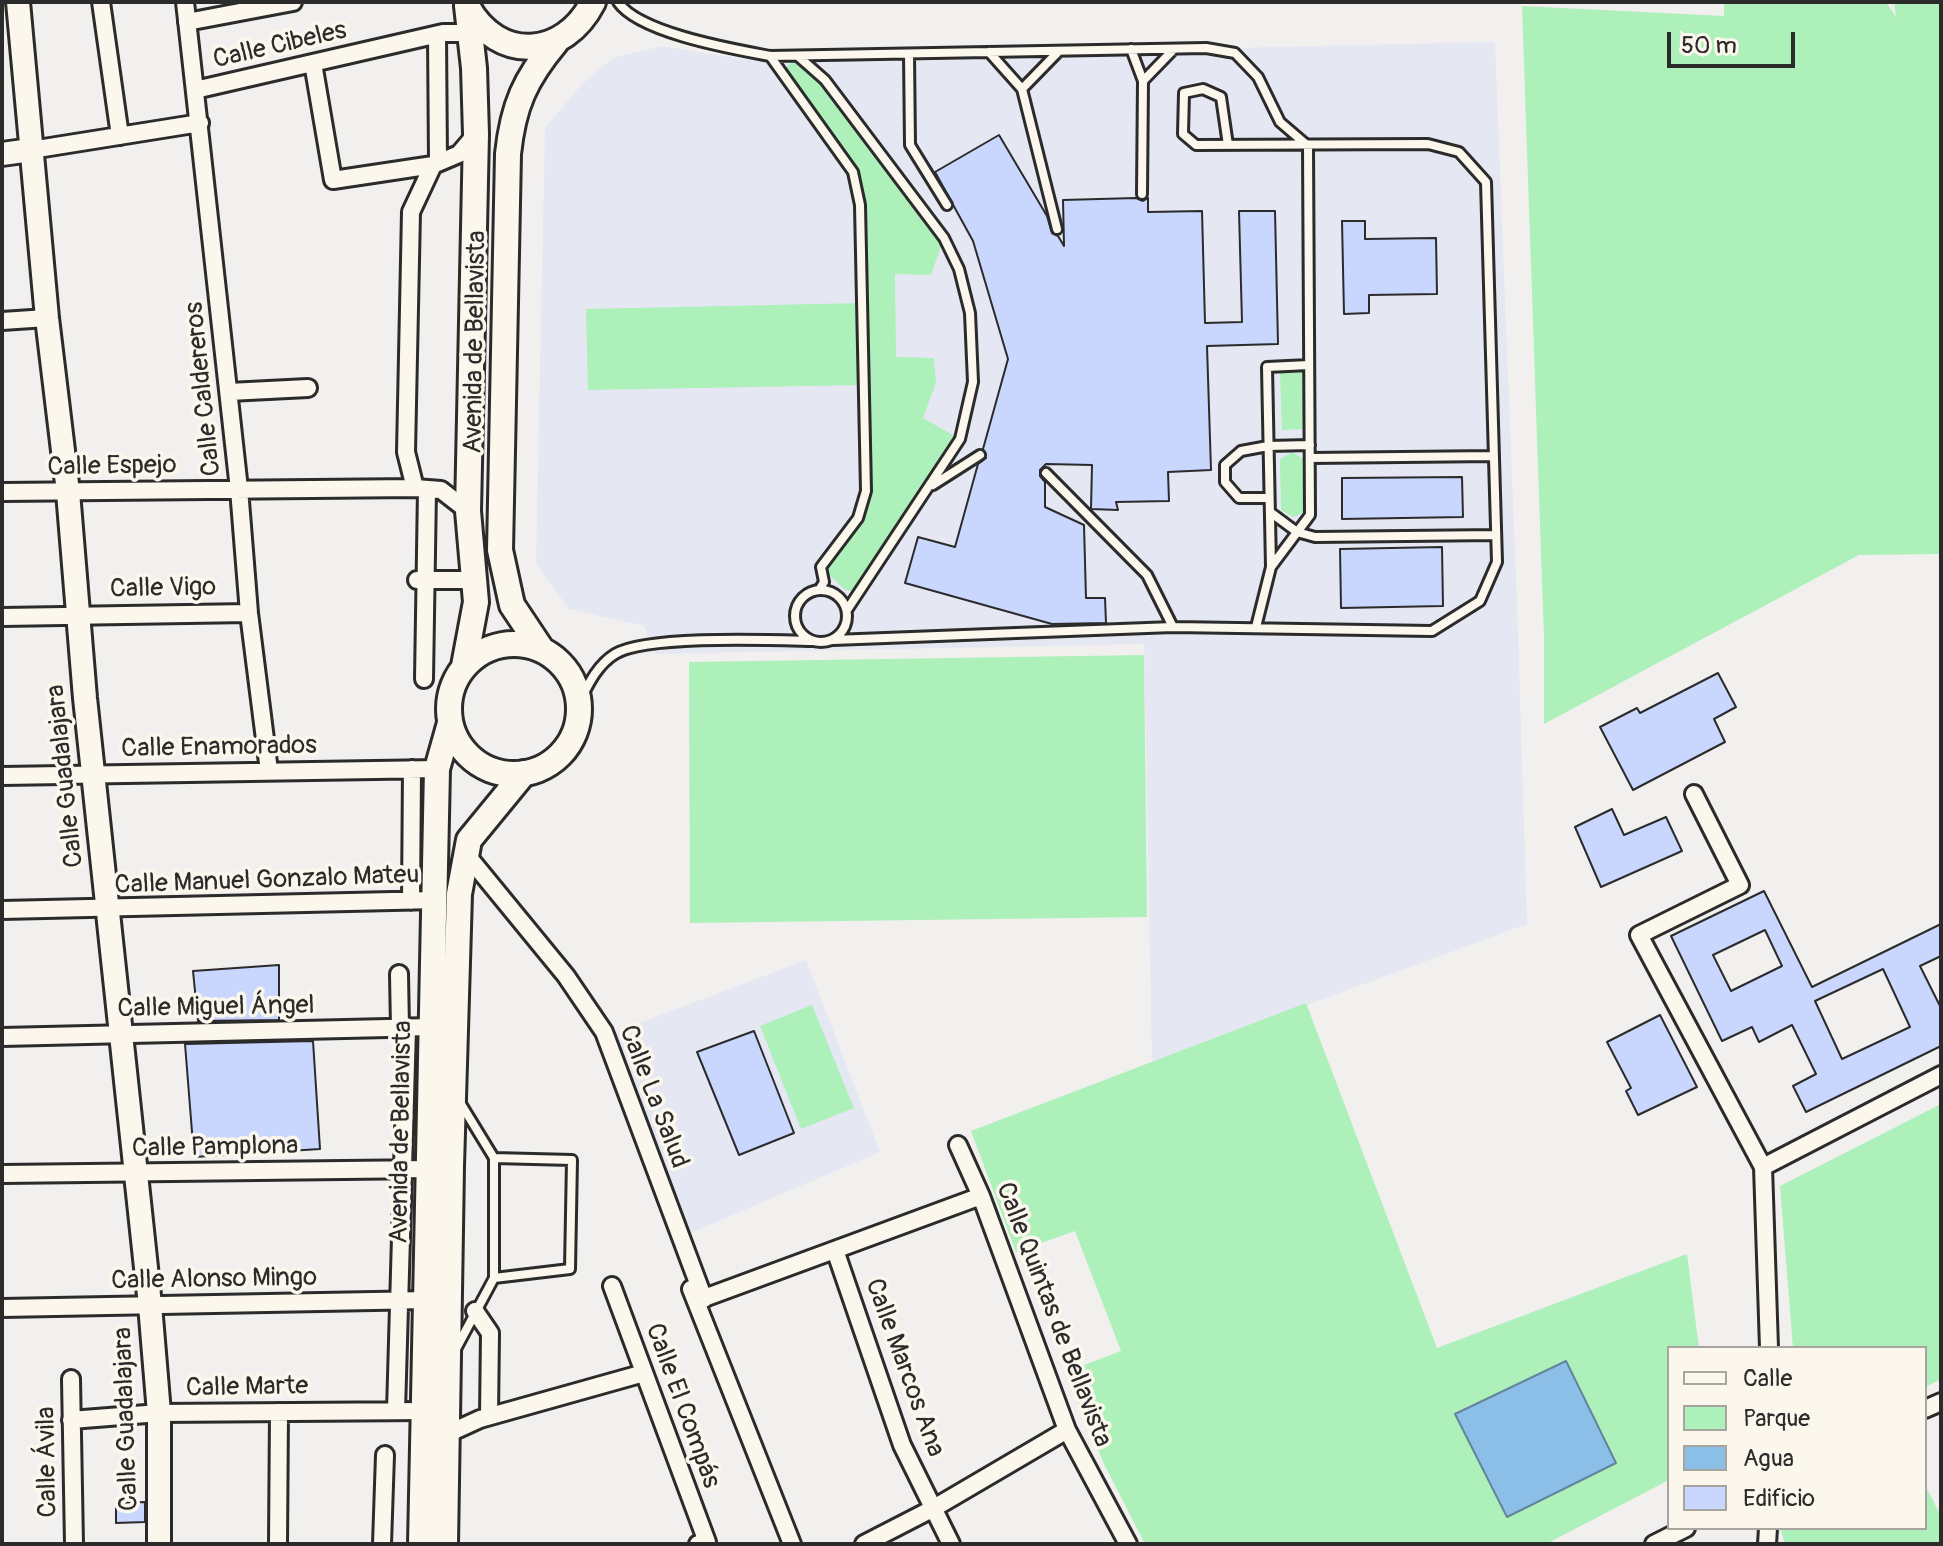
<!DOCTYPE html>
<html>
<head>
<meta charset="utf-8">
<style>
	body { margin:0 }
	#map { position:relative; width:1943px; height:1546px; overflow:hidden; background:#f1f0ef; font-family:Pangolin,sans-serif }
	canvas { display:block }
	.frame { position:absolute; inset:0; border:4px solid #2b2b2b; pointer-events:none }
	.legend { position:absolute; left:1667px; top:1346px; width:260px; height:184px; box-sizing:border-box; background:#fbf7ec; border:2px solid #a8a59f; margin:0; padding:10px 14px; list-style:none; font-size:24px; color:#2b2b2b }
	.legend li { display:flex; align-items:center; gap:16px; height:40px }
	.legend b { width:40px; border:2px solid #a8a59f }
	.scale { position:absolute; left:1667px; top:32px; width:128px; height:36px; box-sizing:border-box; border:4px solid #2b2b2b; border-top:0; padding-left:10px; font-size:24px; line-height:28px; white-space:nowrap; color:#2b2b2b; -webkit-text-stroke:6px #fbf7ec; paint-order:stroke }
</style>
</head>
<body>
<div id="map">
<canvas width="1943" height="1546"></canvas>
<div class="frame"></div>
<ul class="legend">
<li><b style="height:10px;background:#fbf7ec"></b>Calle</li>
<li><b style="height:22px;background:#adf0b9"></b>Parque</li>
<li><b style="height:22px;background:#8bbfe8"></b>Agua</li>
<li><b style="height:22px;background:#c9d6fd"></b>Edificio</li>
</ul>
<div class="scale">50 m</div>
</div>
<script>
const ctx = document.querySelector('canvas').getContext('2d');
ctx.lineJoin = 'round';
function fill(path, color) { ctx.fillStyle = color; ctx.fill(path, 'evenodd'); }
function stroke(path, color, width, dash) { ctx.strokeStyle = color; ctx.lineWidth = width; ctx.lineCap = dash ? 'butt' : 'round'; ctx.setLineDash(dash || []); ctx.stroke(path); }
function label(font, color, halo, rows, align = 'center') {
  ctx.font = font + ' Pangolin,sans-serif'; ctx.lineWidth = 7; ctx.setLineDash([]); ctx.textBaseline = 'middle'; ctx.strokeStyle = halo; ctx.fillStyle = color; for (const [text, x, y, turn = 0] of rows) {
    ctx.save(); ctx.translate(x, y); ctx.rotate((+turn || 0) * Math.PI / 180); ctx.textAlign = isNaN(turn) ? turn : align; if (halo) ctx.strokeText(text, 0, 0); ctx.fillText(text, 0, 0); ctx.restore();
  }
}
fill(new Path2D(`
	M1495 42 1518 632 1527 924 1152 1062 1144 644 656 654 644 626 569 609 536 564 545 128 582 84 613 58 662 46 742 59Z
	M806 960 880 1152 686 1235 597 1043 613 1033Z`), '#e5e8f3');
fill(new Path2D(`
	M1724 2H1886L1896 17 1894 2H1941V554L1859 555 1544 724V639L1522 6 1724 16Z
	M799 57 825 80 944 238 931 275 895 274 896 357 934 358 936 383 923 418 960 439 858 593 844 589 821 567 858 518 866 491 864 385 588 390 586 309 863 303 860 205 853 172 786 80 787 66Z
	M1303 372 1305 429 1282 430 1280 373Z
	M1292 452 1305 460 1304 512 1293 517 1281 510 1280 459Z
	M1144 655 1147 917 690 923 689 662Z
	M1306 1003 1437 1348 1687 1254 1699 1348H1669V1480L1546 1544H1145L1104 1464 1066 1372 1121 1351 1075 1231 1016 1252 971 1131Z
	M812 1005 854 1108 801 1129 760 1026Z
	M1941 1104V1379L1925 1387V1348H1793L1780 1186Z
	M1925 1485 1941 1516V1544H1785L1780 1528H1925Z`), '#adf0b9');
const water = new Path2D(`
	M1566 1361 1616 1463 1507 1517 1455 1414Z`);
fill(water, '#8bbfe8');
stroke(water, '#65849c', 2);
const building = new Path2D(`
	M999 135 1047 216 1052 233 1058 236 1064 246 1063 200 1136 198 1143 201 1148 198V212L1202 211 1205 323 1242 322 1239 211H1275L1278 344 1207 346 1211 470 1168 472 1169 501 1116 502 1118 510 1091 509 1092 465 1046 464 1040 470V476L1045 482V507L1084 525 1086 598H1105L1106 623 1052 624 905 583 918 537 955 547 978 464 986 458 983 449 1008 359 973 241 935 172Z
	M1342 221H1365V239L1436 238 1437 294 1369 295V313L1344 314Z
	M1462 477 1463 517 1342 519V478Z
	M1442 547 1443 606 1341 608 1340 549Z
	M1718 673 1736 707 1714 719 1725 742 1633 790 1600 727 1637 708 1640 713Z
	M1612 809 1624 835 1666 817 1682 851 1601 887 1575 827Z
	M1764 891 1812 987 1941 924V956L1920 966 1941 1008V1046L1806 1112 1793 1086 1816 1074 1792 1025 1759 1042 1752 1027 1722 1041 1671 936ZM1765 930 1782 966 1731 991 1713 955ZM1883 969 1910 1027 1842 1059 1815 1001Z
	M279 965V1020L198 1021 193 971Z
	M1660 1015 1697 1087 1638 1115 1626 1091 1631 1088 1607 1042Z
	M754 1031 794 1133 739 1155 697 1052Z
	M313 1041 320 1149 194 1157 185 1044Z
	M145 1502V1522L116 1523V1503Z`);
fill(building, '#c9d6fd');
stroke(building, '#2b2b2b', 2);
const lane = new Path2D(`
	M618 2C639 33 733 49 770 56L1206 48 1235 53 1258 77 1280 122 1308 146 1310 515 1271 567
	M1131 49 1143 81
	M989 52 1022 89
	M909 54 910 145 947 205
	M770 56 853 172 860 205 866 491 858 518 821 567 824 582 819 590
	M799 57 825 80 944 238 959 269 970 313 973 382 960 439 847 610
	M1142 194 1143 81 1174 49
	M1057 229 1022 89 1059 51
	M1310 458 1494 456
	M1046 473 1147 575 1173 627
	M933 485 980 455
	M1269 498H1239L1225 482V465L1241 451 1268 446 1310 445
	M1270 512 1297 532 1315 537 1496 535
	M795 616a26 26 0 1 1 52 0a26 26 0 1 1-52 0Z
	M1256 627 1271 567 1267 367 1309 365
	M833 640 1173 627 1432 631 1480 601 1497 562 1486 182 1459 152 1428 144 1196 145 1183 134 1184 93 1203 89 1221 97 1228 145
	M579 703C588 685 597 665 615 654 646 635 771 640 812 641
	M461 1104 494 1158V1278
	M457 1347 494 1278 570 1269 572 1160 494 1158`);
const street = new Path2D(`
	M101 2 120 136
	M185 2 239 489 249 613 269 771
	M187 22 293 2
	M437 35 438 162
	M313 63 333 180 433 165
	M195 90 443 33H470
	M31 150 200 123
	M2 321 47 318
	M229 392 308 388
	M2 492 415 488
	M468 511 441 490 415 488 406 452 411 212 433 165 459 154 476 134
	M417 580H474
	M2 617 249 613
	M424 679 427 489
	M2 776 437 769
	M1694 794 1740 885 1639 935 1763 1167 1769 1348
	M466 854 566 976 604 1032 704 1299
	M411 901 412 769
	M2 910 436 900
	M399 974 400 1028
	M2 1037 431 1027
	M958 1145 981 1196 1067 1430 1128 1544
	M1763 1167 1941 1075
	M2 1174 429 1169
	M835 1250 902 1445 951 1544
	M612 1286 707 1542 698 1544
	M691 1289 792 1544
	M696 1301 981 1196
	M2 1308 427 1300
	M475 1311 490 1333 489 1416
	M71 1379 74 1544
	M1925 1409 1941 1402
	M396 1411 407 1028
	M71 1420 159 1413 425 1411
	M445 1435 480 1419 644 1373
	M278 1544 279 1412
	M382 1544 385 1455
	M864 1544 934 1508 1067 1430
	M1654 1544 1686 1528
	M1767 1544 1768 1528`);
const secondary = new Path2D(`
	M18 2 47 318 68 492 85 698 150 1305 159 1413V1544
	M2 154 31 150`);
const primary = new Path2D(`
	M467 6C498 63 564 59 593 2
	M449 709a65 65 0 1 1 130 0a65 65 0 1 1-130 0Z
	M540 647 512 605 500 550 508 154C513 106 525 79 556 42
	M464 666 476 602 468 511 476 134 474 68 467 6
	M421 1544 437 769 450 723
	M445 1544 451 1166 459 894 469 840 524 773`);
stroke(lane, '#2b2b2b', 14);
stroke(street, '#2b2b2b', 22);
stroke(secondary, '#2b2b2b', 28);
stroke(primary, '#2b2b2b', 30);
stroke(lane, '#fbf7ec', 8);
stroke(street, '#fbf7ec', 16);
stroke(secondary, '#fbf7ec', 22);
stroke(primary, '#fbf7ec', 24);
label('26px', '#2b2b2b', '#fbf7ec', [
	["Calle Cibeles",280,46,-13],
	["Avenida de Bellavista",476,342,-89],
	["Calle Caldereros",204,389,-96],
	["Calle Espejo",112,467,-1],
	["Calle Vigo",163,589,-1],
	["Calle Enamorados",219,748,-1],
	["Calle Guadalajara",66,776,-96],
	["Calle Manuel Gonzalo Mateu",267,881,-2],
	["Calle Miguel Ángel",216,1008,-1],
	["Calle La Salud",653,1097,69],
	["Avenida de Bellavista",402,1132,-89],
	["Calle Pamplona",215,1148,-1],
	["Calle Alonso Mingo",214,1280,-1],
	["Calle Quintas de Bellavista",1053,1315,69],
	["Calle Marcos Ana",904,1368,70],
	["Calle Marte",247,1388,-1],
	["Calle El Compás",682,1406,70],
	["Calle Guadalajara",127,1419,-92],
	["Calle Ávila",48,1462,-91]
]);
</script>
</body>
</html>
